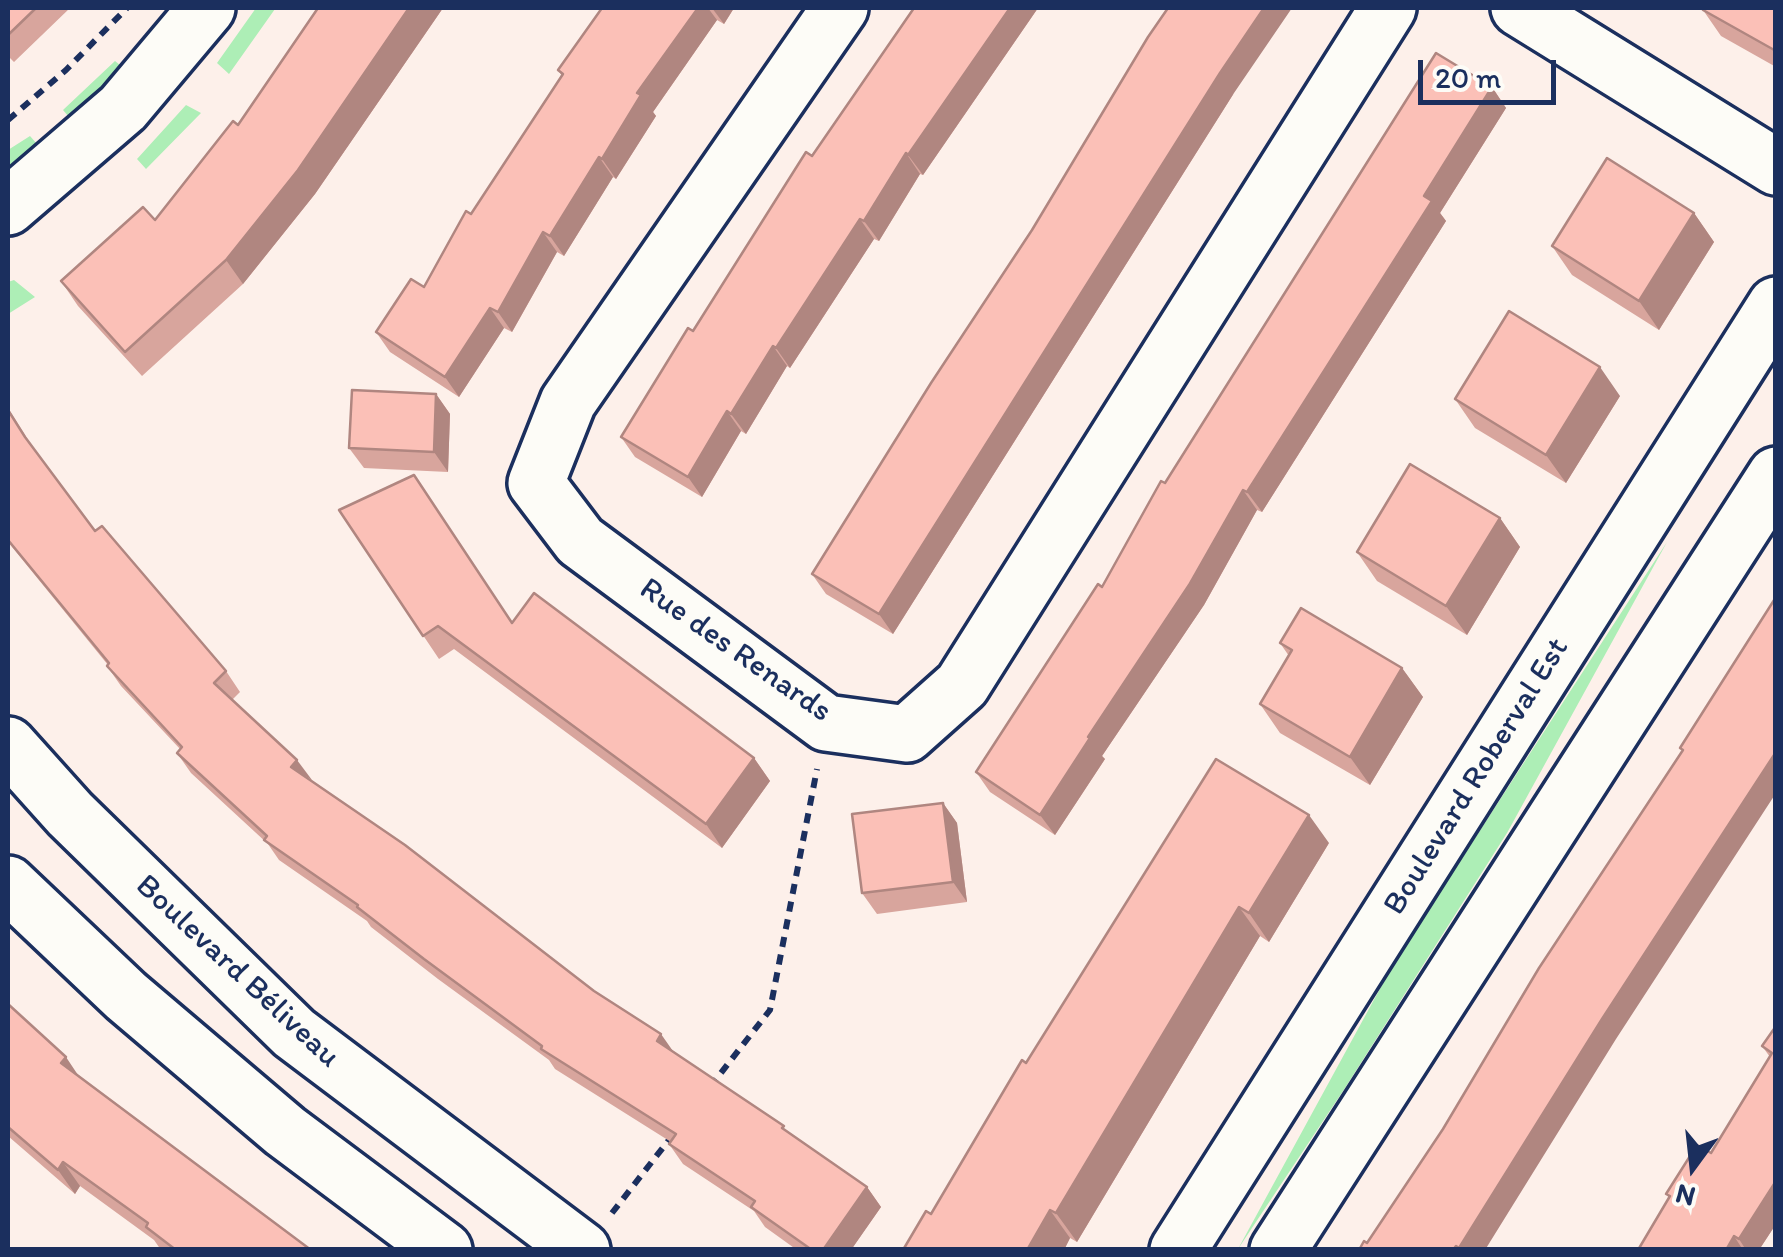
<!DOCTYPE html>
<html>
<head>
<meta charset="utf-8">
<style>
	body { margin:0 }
	#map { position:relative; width:1783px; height:1257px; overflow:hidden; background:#fdf0ea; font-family:Itim,sans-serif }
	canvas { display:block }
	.frame { position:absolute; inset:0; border:10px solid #1b2f5e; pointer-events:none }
	.north { position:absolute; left:1643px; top:1117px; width:100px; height:100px; -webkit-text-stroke:8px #fdfcf7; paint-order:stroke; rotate:195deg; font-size:28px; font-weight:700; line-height:40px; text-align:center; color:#1b2f5e }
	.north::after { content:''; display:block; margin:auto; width:35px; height:45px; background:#1b2f5e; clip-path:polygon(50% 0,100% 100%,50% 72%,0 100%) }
	.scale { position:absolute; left:1418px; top:60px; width:138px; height:45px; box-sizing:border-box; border:5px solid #1b2f5e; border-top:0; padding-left:12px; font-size:30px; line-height:35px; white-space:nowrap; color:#1b2f5e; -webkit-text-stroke:8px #fdfcf7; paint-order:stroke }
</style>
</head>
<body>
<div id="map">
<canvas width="1783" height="1257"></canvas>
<div class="frame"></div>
<div class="north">N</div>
<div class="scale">20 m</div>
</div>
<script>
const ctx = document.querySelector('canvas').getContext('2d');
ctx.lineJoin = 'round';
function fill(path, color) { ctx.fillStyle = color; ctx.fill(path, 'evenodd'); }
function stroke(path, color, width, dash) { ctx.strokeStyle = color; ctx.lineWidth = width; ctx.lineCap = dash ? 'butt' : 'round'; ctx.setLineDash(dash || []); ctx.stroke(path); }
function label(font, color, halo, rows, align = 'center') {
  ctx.font = font + ' Itim,sans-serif'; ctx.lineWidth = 8; ctx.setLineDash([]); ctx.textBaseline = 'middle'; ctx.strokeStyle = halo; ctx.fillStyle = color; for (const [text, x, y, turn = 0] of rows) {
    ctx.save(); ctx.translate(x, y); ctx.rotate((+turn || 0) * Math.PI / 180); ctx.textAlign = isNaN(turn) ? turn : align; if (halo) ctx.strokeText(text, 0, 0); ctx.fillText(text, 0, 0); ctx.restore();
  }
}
fill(new Path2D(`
	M256 8 275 9 229 74 217 63Z
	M115 61 125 69 74 123 63 110Z
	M186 105 201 113 146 169 137 159Z
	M30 136 44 152 8 181V150Z
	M14 280 35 297 8 314V282Z
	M1667 542 1507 833 1345 1088 1238 1249 1394 963Z`), '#adeeb6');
const minor = new Path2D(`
	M840 8 568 402 536 483 580 541 826 723 907 734 962 685 1388 8
	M1519 8 1776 167
	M8 207 123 108 207 8
	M8 745 70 814 294 1033 582 1250
	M8 884 126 996 285 1131 444 1250
	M1178 1250 1776 305
	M1278 1250 1776 475`);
stroke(minor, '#1b2f5e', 62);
stroke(new Path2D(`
	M8 120 66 70 127 8
	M710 1087 770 1010 817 769
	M612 1213 672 1136`), '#1b2f5e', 6, [10, 8]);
stroke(minor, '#fdfcf7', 55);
fill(new Path2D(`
	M8 8H70L14 62 8 56Z
	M318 8H443L315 194 243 284 142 376 78 306 61 281 155 220 238 125Z
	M602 8H734L724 24 717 20 653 112 656 116 616 179 613 177 564 256 557 252 512 332 504 328 459 397 390 352 376 332 424 287 562 76 558 70Z
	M914 8H1038L923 175 920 174 879 241 874 239 790 368 787 366 746 434 741 431 702 497 635 457 621 437Z
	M1776 8V67L1721 36 1703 10Z
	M1492 87 1506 108 1440 213 1446 221 1262 512 1257 510 1204 605 1102 756 1105 759 1055 835 990 792 976 772 1102 587 1165 483Z
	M1234 93 893 634 826 594 812 574Z
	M1694 213 1714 242 1659 330 1572 275 1552 246Z
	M436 394 450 414 448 472 364 468 349 448Z
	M1620 396 1566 483 1475 428 1455 399Z
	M8 408 33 448 95 531 226 671 240 692 232 700 311 781 673 1052 867 1187 881 1207 851 1250H797L765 1227 754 1211 683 1164 669 1144 671 1142 555 1069 549 1060 438 979 371 927 367 921 279 860 268 844 191 773 177 753 180 749 121 686 107 666 108 665 8 542Z
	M339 510 513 622 754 758 770 781 722 848 454 649 439 659Z
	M1500 518 1520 547 1467 635 1377 581 1357 552Z
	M1280 643 1402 668 1423 697 1370 785 1280 733 1260 704 1289 656Z
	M943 803 957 823 967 902 877 914 862 893Z
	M1329 843 1269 942 1260 936 1077 1242 1070 1238 1064 1250H903L931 1214 1026 1063Z
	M8 1004 79 1077 311 1250H161L154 1240 80 1186 75 1194 8 1136Z
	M1776 1026V1224L1759 1250H1638L1669 1198 1666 1194 1711 1153 1770 1057 1762 1046Z`), '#d8a59d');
fill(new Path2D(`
	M409 8H443L315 194 243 284 226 260Z
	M698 8H708L717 20 653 112 656 116 616 179 602 159 637 93Z
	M712 8H734L724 24Z
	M1010 8H1038L923 175 908 155Z
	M1264 8H1292L1234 93 893 634 879 614 1220 73Z
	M1492 87 1506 108 1440 213 1446 221 1262 512 1247 492 1424 196Z
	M906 153 920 174 879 241 864 221Z
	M599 157 613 177 564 256 550 236Z
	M1694 213 1714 242 1659 330 1639 301Z
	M860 219 874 239 790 368 776 348Z
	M543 232 557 252 512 332 498 312Z
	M490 308 504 328 459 397 445 377Z
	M773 346 787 366 746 434 731 414Z
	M1600 367 1620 396 1566 483 1546 455Z
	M436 394 450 414 448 472 434 452Z
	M727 411 741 431 702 497 688 477Z
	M1243 490 1257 510 1204 605 1102 756 1105 759 1055 835 1040 815 1088 737Z
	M1500 518 1520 547 1467 635 1446 606Z
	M1402 668 1423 697 1370 785 1350 757Z
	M1776 752V793L1616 1039 1485 1250H1460L1459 1248 1602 1019Z
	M754 758 770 781 722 848 706 824Z
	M297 760 312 780 291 767Z
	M943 803 957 823 967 902 953 882Z
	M1309 815 1329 843 1269 942 1249 913Z
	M1239 907 1260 936 1077 1242 1056 1213Z
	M661 1034 675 1054 657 1041Z
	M66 1057 82 1081 61 1063Z
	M63 1162 80 1186 75 1194 58 1170Z
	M1776 1181V1224L1759 1250H1746L1739 1239Z
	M867 1187 881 1207 851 1250H823Z
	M1050 1210 1070 1238 1064 1250H1027Z
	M1734 1236 1743 1250H1726Z`), '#b08680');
const building = new Path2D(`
	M8 8H36L8 35Z
	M318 8H409L298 170 226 260 125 352 61 281 143 207 155 220 233 121 238 125Z
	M602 8H698L637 93 641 95 602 159 599 157 550 236 543 232 498 312 490 308 445 377 376 332 411 279 424 287 466 211 471 214 563 74 558 70Z
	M914 8H1010L908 155 906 153 864 221 860 219 776 348 773 346 731 414 727 411 688 477 621 437 688 328 693 331 806 152 812 156Z
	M1168 8H1264L1220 73 879 614 812 574 931 383 1032 230 1148 37Z
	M1705 8H1776V51L1703 10Z
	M1436 53 1492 87 1424 196 1432 201 1247 492 1243 490 1189 585 1088 737 1090 738 1040 815 976 772 1098 584 1102 587 1161 481 1165 483Z
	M1607 158 1694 213 1639 301 1552 246Z
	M1509 311 1600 367 1546 455 1455 399Z
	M352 390 436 394 434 452 349 448Z
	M8 410 25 437 95 531 102 526 226 671 214 683 297 760 291 767 405 845 594 991 661 1034 657 1041 784 1126 782 1128 867 1187 823 1250H812L751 1207 755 1201 669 1144 676 1134 541 1049 542 1046 424 959 357 907 358 905 264 840 267 836 177 753 182 747 107 666 109 663 8 540Z
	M1410 464 1500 518 1446 606 1357 552Z
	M414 475 512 623 534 593 754 758 706 824 438 626 423 636 339 510Z
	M1776 597V752L1602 1019 1459 1248 1456 1246 1453 1250H1359L1364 1241 1367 1243 1443 1129 1539 968 1683 750 1680 748Z
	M1301 608 1402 668 1350 757 1260 704 1292 650 1280 643Z
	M1216 759 1309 815 1249 913 1239 907 1056 1213 1050 1210 1027 1250H903L926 1211 931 1214 1022 1060 1026 1063Z
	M943 803 953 882 862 893 852 814Z
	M8 1004 66 1057 61 1063 311 1250H176L146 1227 148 1223 63 1162 58 1170 8 1127Z
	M1776 1026V1181L1739 1239 1734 1236 1726 1250H1638L1670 1196 1666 1194 1697 1145 1711 1153 1772 1053 1762 1046Z`);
fill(building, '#fbc0b7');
stroke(building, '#b08680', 2.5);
label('32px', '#1b2f5e', '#fdfcf7', [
	["Rue des Renards",735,651,35],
	["Boulevard Roberval Est",1477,777,-58],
	["Boulevard Béliveau",237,972,43]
]);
</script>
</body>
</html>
